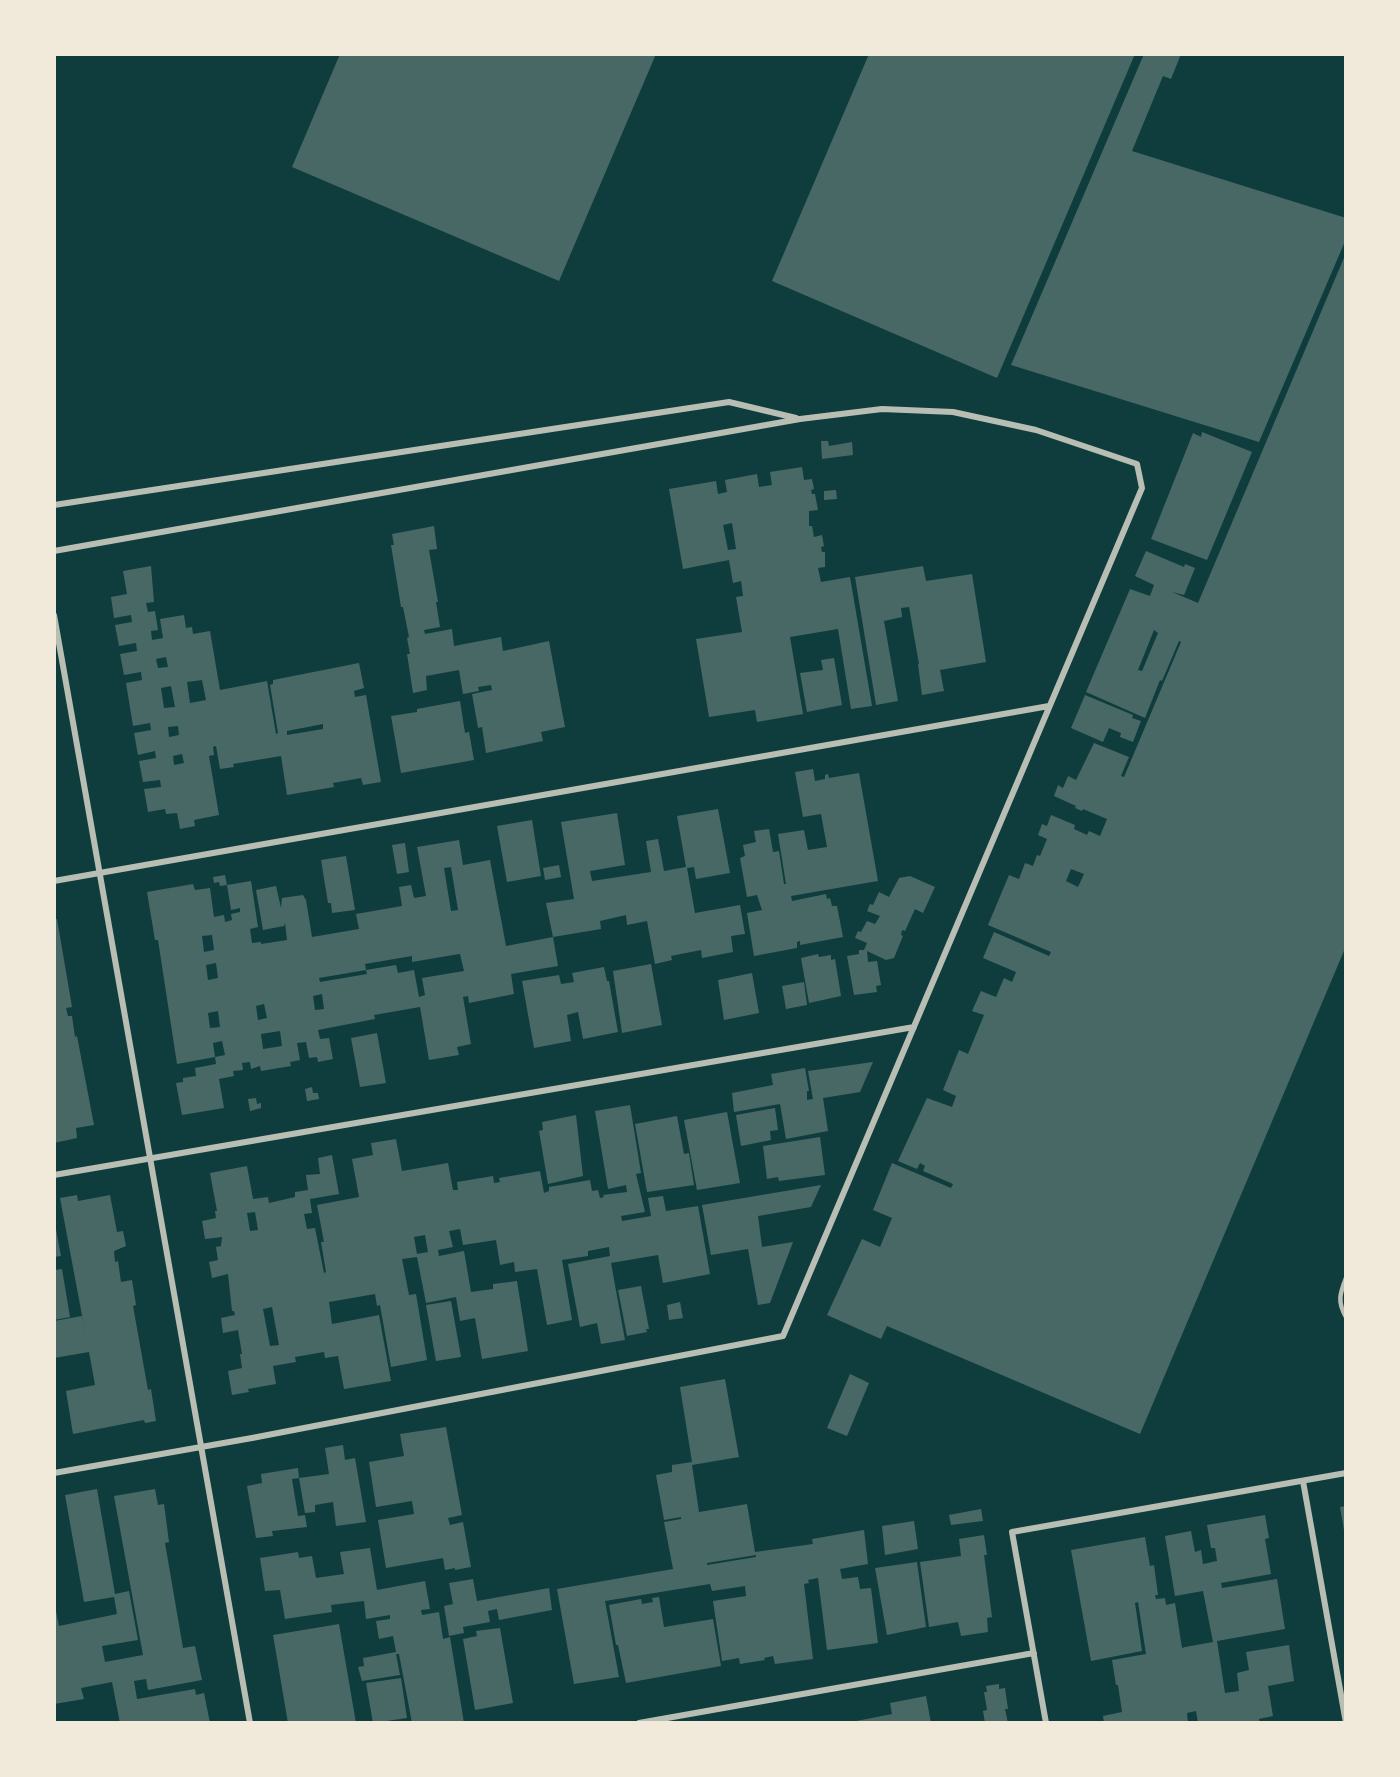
<!DOCTYPE html>
<html>
<head>
<meta charset="utf-8">
<style>
	body { margin:0 }
	#map { position:relative; width:1400px; height:1777px; overflow:hidden; background:#0f3d3e; font-family:Arial,sans-serif }
	canvas { display:block }
	.frame { position:absolute; inset:0; border:56px solid #f1e9da; pointer-events:none }
</style>
</head>
<body>
<div id="map">
<canvas width="1400" height="1777"></canvas>
<div class="frame"></div>
</div>
<script>
const ctx = document.querySelector('canvas').getContext('2d');
ctx.lineJoin = 'round';
function fill(path, color) { ctx.fillStyle = color; ctx.fill(path, 'evenodd'); }
function stroke(path, color, width, dash) { ctx.strokeStyle = color; ctx.lineWidth = width; ctx.lineCap = dash ? 'butt' : 'round'; ctx.setLineDash(dash || []); ctx.stroke(path); }
fill(new Path2D(`
	M340 54H656L559 281 292 167Z
	M869 54H1135L997 378 772 281Z
	M1144 54H1181L1171 79 1163 76 1132 151 1346 218V239L1259 442 1011 365Z
	M1346 253V946L1140 1434 887 1326 881 1339 827 1315 862 1239 880 1247 892 1218 873 1210 892 1163 951 1188 953 1184 923 1171 925 1166 920 1163 917 1169 898 1161 927 1098 952 1107 956 1096 943 1090 959 1050 968 1054 984 1015 972 1011 981 991 996 997 1004 978 1012 982 1016 972 983 958 994 932 1049 956 1051 952 988 925 1009 875 1019 879 1025 863 1033 866 1037 855 1040 856 1047 839 1038 835 1042 824 1047 826 1051 815 1075 825 1074 829 1087 835 1089 831 1100 836 1107 819 1083 809 1082 811 1075 808 1076 806 1054 796 1058 785 1063 788 1068 776 1076 780 1094 743 1129 757 1121 776 1124 777 1181 642 1179 641 1162 681 1160 680 1145 718 1086 692 1130 589 1150 596 1154 585 1135 576 1146 551 1184 567 1185 564 1195 568 1184 595 1172 592 1198 603ZM1154 630 1158 633 1142 671 1138 670ZM1071 869 1084 874 1078 887 1066 881Z
	M1202 432 1252 452 1207 560 1151 539 1193 433 1201 437Z
	M821 441H828L829 446 852 442 853 455 822 459Z
	M802 467 804 480 812 479 814 489 811 490 812 494H815L818 510 809 511V526H812L814 537 822 535 824 546 821 547 822 552H825V567L818 568 821 582 850 577 872 706 851 709 838 629 790 637 803 714 757 722 755 710 709 717 696 639 742 632 736 597 743 596 741 581 733 583 729 560 683 569 669 489 716 481 718 494 727 492 725 480 757 474 759 487 772 485 770 472ZM732 523 736 549 728 550 723 525Z
	M836 490 837 499 824 500V491Z
	M434 526 437 549 429 550 438 602H436L440 627 424 630 425 634 452 629 454 646 501 637 503 651 549 641 565 727 541 732 543 741 486 753 482 727 478 728 472 694 492 690 491 685 478 687 479 691 463 694 459 670 426 676 427 690 413 693 407 654H410L407 638 409 637 403 607H401L391 545H394L392 534Z
	M151 566 154 602 146 603 148 612 155 611 158 630 151 631 152 640 163 638 160 619 184 615 186 628 192 627 193 634 210 631 220 690 267 681 276 734 278 733 270 685 273 684V680L359 663 364 688 354 691 355 697 366 695 381 782 363 785 361 778 333 783 334 787 287 795 281 756 233 764 234 767 220 769 216 746 213 747 214 755 209 756 219 815 194 820 195 826 180 829 177 813 166 814 165 809 148 812 144 789 161 787 160 780 143 782 139 761 156 758 155 751 138 755 134 733 151 730 150 723 133 726 126 683 142 680 141 672 124 675 120 654 137 651 136 643 119 646 115 625 132 622 131 615 114 618 111 597 127 594 123 571ZM166 657 168 667 158 668 156 659ZM202 680 206 700 190 703 187 682ZM171 686 175 707 164 708 161 688ZM323 724V729L287 735V731ZM178 726 179 735 169 737 168 727ZM182 754 184 763 174 765 173 756Z
	M923 566 926 581 972 574 986 662 940 670 944 691 922 695 918 664H919L909 607 901 608 902 617 884 621 898 701 876 705 855 577Z
	M834 658 842 705 807 712 800 673 823 670 821 660Z
	M1085 695 1133 715 1132 718 1141 721 1133 742 1120 737 1121 733 1109 728 1103 742 1071 728Z
	M460 701 465 733 469 732 474 760 401 773 391 716 417 712V709Z
	M813 769 815 781 825 779V775L828 774 829 778 859 773 878 881 791 896 792 901 826 894 827 899 830 898 832 906H837L843 937 800 945V941L797 942V948L754 956 747 913 762 910 757 895 747 897 740 858 745 856 743 845 756 842 754 831 769 829 773 852 779 851 784 884H786L778 834 804 830 808 850 827 847 821 814 803 817 795 772Z
	M718 809 730 873 696 879 694 867 687 868 695 913 740 905 745 934 731 936 733 952 702 958 701 950 671 956 672 960 655 964 647 921 627 925 626 915 600 921 601 929 553 937 558 966 511 974 514 994 469 1003 468 996 463 997 471 1044 457 1047 459 1055 429 1060 420 1007 374 1015 375 1019 318 1030 320 1039 329 1038 333 1059 318 1062 317 1057 309 1058 306 1042 297 1043 300 1060 290 1062 291 1066 261 1071 260 1066 251 1069 250 1062 242 1063 243 1070 233 1071 234 1076 219 1079 224 1108 182 1115 176 1083 183 1082V1078L196 1076 195 1068 216 1064 215 1057 225 1055 222 1041 213 1043 215 1057 177 1064 158 940H155L147 892 193 884 195 890 210 888 214 917 224 915 225 922 232 920 231 914 240 912V908L231 910 227 885 220 886 219 882 214 883 213 877 225 875 227 885 251 881 258 927 250 929 252 943 261 942V944L287 940 285 923 284 926 263 930 256 890 276 886 281 908 282 898 303 895 306 900 312 937 359 929 356 914 402 906 399 887 411 885 414 898 426 896 417 847 459 840 463 865 490 860 506 946 553 937 546 903 574 899 561 822 617 813 625 865 590 871 592 881 651 872 646 841 658 839 664 871 686 867 677 816ZM451 867 458 910 451 911 444 868ZM212 935 214 950 204 952 202 936ZM459 954H460L464 971 422 978 425 995 419 997 414 970 398 973 396 965 366 970 365 964 412 956V962ZM216 963 218 978 208 980 206 965ZM366 970 367 974 320 982 319 978ZM322 994 324 1009 315 1010 313 996ZM264 1004 267 1018 258 1020 256 1006ZM218 1011 220 1027 210 1028 208 1013ZM280 1031 282 1046 263 1049 261 1034Z
	M532 820 541 876 507 882 497 826Z
	M405 843 409 872 397 874 392 845Z
	M346 856 355 910 332 913 331 903H328L321 860Z
	M559 865 561 877 545 880 543 868Z
	M910 876 935 887 923 913 915 909 905 931 902 930 901 935 903 936 894 958 886 960 867 951 868 962 877 961 881 985 876 986 877 992 854 995 847 956 859 954V950H864L867 943 855 938 858 931 861 932 867 921 875 924 880 916 867 911 870 904 873 905 879 892 889 897 899 878Z
	M57 919 72 1007 66 1008 68 1016H72L75 1037 77 1036 94 1125 76 1128 77 1138 54 1143V920Z
	M818 954 819 957 831 955V960L835 959 841 996 809 1003 801 958Z
	M651 964 662 1025 622 1033 613 971Z
	M604 967 607 981H609L618 1032 583 1039 578 1012 567 1015 571 1041 534 1048 522 981 559 975 561 984 574 982 572 973Z
	M752 973 759 1013 724 1020 718 980Z
	M804 982 807 1005 786 1009 782 986Z
	M377 1033 386 1083 360 1087 351 1038Z
	M873 1062 860 1092 823 1098 828 1131 786 1139 780 1104 734 1112 732 1093 773 1085 771 1074 805 1068 809 1091H807V1100L813 1099 808 1071Z
	M312 1087 313 1093H318L319 1099 307 1101 305 1089Z
	M256 1098 257 1104 261 1103V1108L250 1111 248 1099Z
	M630 1105 641 1173 636 1174 645 1212 621 1216 622 1221 651 1216 648 1198 663 1196 666 1211 698 1206 710 1274 663 1283 658 1255 611 1263 625 1340 601 1344 597 1323 580 1327 568 1264 610 1256 609 1247 588 1251V1256L562 1260 572 1320 547 1325 537 1269 515 1272 514 1262 500 1265 496 1240 463 1245 460 1229 449 1231 453 1247 438 1250 439 1256 464 1251 471 1292 493 1289V1284L517 1281 528 1351 482 1359 475 1318 460 1321 456 1297 426 1303 417 1257 402 1259 409 1295 416 1294 427 1360 391 1367 380 1305 377 1306 375 1294 329 1302 332 1324 379 1315 391 1381 344 1389 338 1356 325 1358 324 1352 295 1357 296 1362 273 1366 276 1384 248 1389 249 1392 232 1395 228 1371 242 1368 240 1354H242L238 1330 223 1333 221 1318 235 1315 234 1311H232L228 1274 212 1278 209 1262 218 1260 216 1247 221 1246 222 1237 205 1239 202 1221 216 1218 215 1211H217L210 1173 247 1166 253 1199 268 1197 269 1203 295 1197V1192L308 1190 306 1175 320 1174 318 1158 332 1155 339 1194 310 1199 312 1213 304 1214 307 1229 315 1228 324 1273 326 1272 321 1242H324L317 1205 359 1197 352 1159 373 1155 371 1143 396 1139 402 1171 448 1163 453 1190H458L457 1182 493 1176 494 1183 500 1182 499 1178 540 1171 544 1193 549 1191V1187L590 1180 592 1191 598 1190 600 1198 604 1197 603 1195 627 1192 626 1185 608 1189 595 1111ZM255 1212 258 1230 250 1231 247 1213ZM425 1235 428 1252 417 1254 414 1237ZM272 1307 279 1345 270 1346 263 1309Z
	M775 1108 778 1130 770 1131 771 1140 741 1146 736 1115Z
	M727 1112 740 1183 697 1190 684 1120Z
	M576 1115 583 1176 548 1184 539 1131 543 1130 542 1122Z
	M677 1116 684 1154 689 1153 694 1185 647 1192 635 1124Z
	M820 1137 825 1175 779 1181 778 1177 767 1179 763 1146Z
	M821 1185 811 1207 758 1216 762 1247 793 1242 770 1303 758 1305 748 1249 711 1255 702 1205Z
	M77 1195 78 1201 110 1195 117 1232 123 1231 126 1246 114 1251 115 1262 118 1261 121 1282 132 1280 136 1305 133 1306 148 1390 151 1389 156 1421 145 1423 144 1420 73 1434 66 1391 95 1385 89 1352 54 1358V1321L82 1316 87 1342 60 1198Z
	M54 1219 61 1256 54 1257Z
	M62 1269 70 1317 54 1320V1270Z
	M641 1286 649 1329H646L647 1332 627 1336 618 1290Z
	M451 1301 461 1357 436 1361 426 1305Z
	M680 1302 683 1318 669 1320 667 1305Z
	M850 1374 869 1383 847 1436 827 1428Z
	M725 1379 739 1457 692 1465 699 1512 747 1504 755 1552 813 1544 812 1539 864 1530 868 1564 840 1569 842 1579 858 1577 860 1589 871 1588 878 1643 827 1650 818 1578 808 1580 809 1583 804 1584 813 1659 775 1664 773 1656 764 1658 765 1660 740 1664 739 1658 722 1661 713 1601 746 1596 745 1586 712 1591 710 1584 605 1601 619 1677 574 1684 557 1589 673 1569 664 1522 681 1519V1517L664 1520 656 1475 672 1472V1465L692 1462 680 1387ZM756 1555V1557L707 1565V1563Z
	M446 1427 462 1515 448 1518 450 1525 463 1522 471 1567 455 1570V1568L445 1570 443 1558 386 1568 378 1520 414 1514 412 1501 376 1507 369 1462 404 1456 400 1434Z
	M343 1445 345 1460 355 1458 366 1522 336 1526 333 1502 315 1505V1512L305 1513 299 1478 329 1474 325 1448Z
	M298 1468 299 1478 292 1479 298 1516 305 1515 307 1527 272 1531 273 1536 256 1538 247 1486 262 1483 261 1474Z
	M97 1489 115 1594 129 1591 138 1640 102 1646 105 1662 143 1655 114 1496 155 1489 158 1505 164 1504 169 1542 165 1543 183 1648 195 1646 202 1680 148 1690 146 1679 134 1681 137 1699 195 1689 196 1695 204 1693 210 1723H120L112 1682 81 1688 84 1699 54 1704V1601L59 1626 117 1614 114 1597 84 1602 65 1495Z
	M1346 1506V1536H1345L1340 1507Z
	M981 1509 983 1521 951 1525 949 1515Z
	M1265 1515 1269 1538 1265 1539 1271 1574 1221 1583 1222 1588 1277 1579 1285 1629 1217 1641 1225 1693 1239 1691 1237 1673 1249 1670 1246 1652 1289 1645 1294 1681 1268 1686 1273 1716 1259 1719 1260 1723H1198L1196 1711 1187 1713 1188 1723H1104L1103 1716 1122 1712 1118 1685H1116L1112 1660 1146 1654 1138 1602 1135 1603 1142 1651 1091 1661 1071 1550 1145 1537 1150 1566 1154 1565 1158 1595H1155L1156 1599 1165 1598 1166 1605 1175 1603 1182 1648 1185 1647 1213 1642 1203 1591 1175 1596 1165 1536 1191 1531 1195 1552 1201 1550 1203 1564 1217 1561 1215 1548H1211L1207 1525Z
	M914 1521 918 1549 885 1555 882 1526Z
	M984 1535 987 1555H984L992 1617 987 1618 988 1632 961 1636 958 1622 929 1627 920 1562 961 1556 959 1539Z
	M370 1548 377 1590 425 1581 430 1609 421 1610 422 1615 439 1612 443 1639 450 1637 464 1723H412L399 1654H396L400 1675 362 1681 358 1667 364 1666 363 1658 396 1652 393 1636 379 1639 376 1621 390 1619V1615L366 1619 364 1601 331 1605 332 1612 285 1619 280 1590 265 1591 260 1558 298 1552 299 1558 312 1556 316 1578 344 1574 340 1552Z
	M917 1562 926 1627 887 1635 875 1568Z
	M473 1579 477 1601 549 1588 552 1610 499 1620 497 1609 488 1611 490 1622 463 1627 464 1633 449 1636 444 1606 453 1604 449 1583Z
	M659 1597 664 1627 713 1619 721 1666 626 1683 618 1645H616L609 1605 641 1599 642 1604 653 1602 652 1598Z
	M339 1624 356 1723H288L273 1635Z
	M500 1628 513 1703 475 1710 463 1639 477 1636 476 1631Z
	M401 1678 407 1718 373 1723 366 1683Z
	M999 1684V1689L1005 1688 1008 1709H1005L1008 1723H985L983 1711 987 1710 984 1692H987L986 1686Z
	M926 1696 931 1723H846L892 1714 890 1703Z`), '#486865');
stroke(new Path2D(`
	M1346 1278C1340 1293 1337 1302 1346 1317`), '#b8beb3', 4.5);
stroke(new Path2D(`
	M54 505 729 402 796 418
	M54 551 800 419 882 409 953 412 1036 430 1137 464 1142 488 783 1336 252 1438 54 1473
	M54 615 250 1723
	M54 881 1049 706
	M54 1175 914 1027
	M1303 1481 1346 1723
	M639 1723 1034 1653
	M1046 1723 1012 1532 1346 1473`), '#b8beb3', 6);
</script>
</body>
</html>
